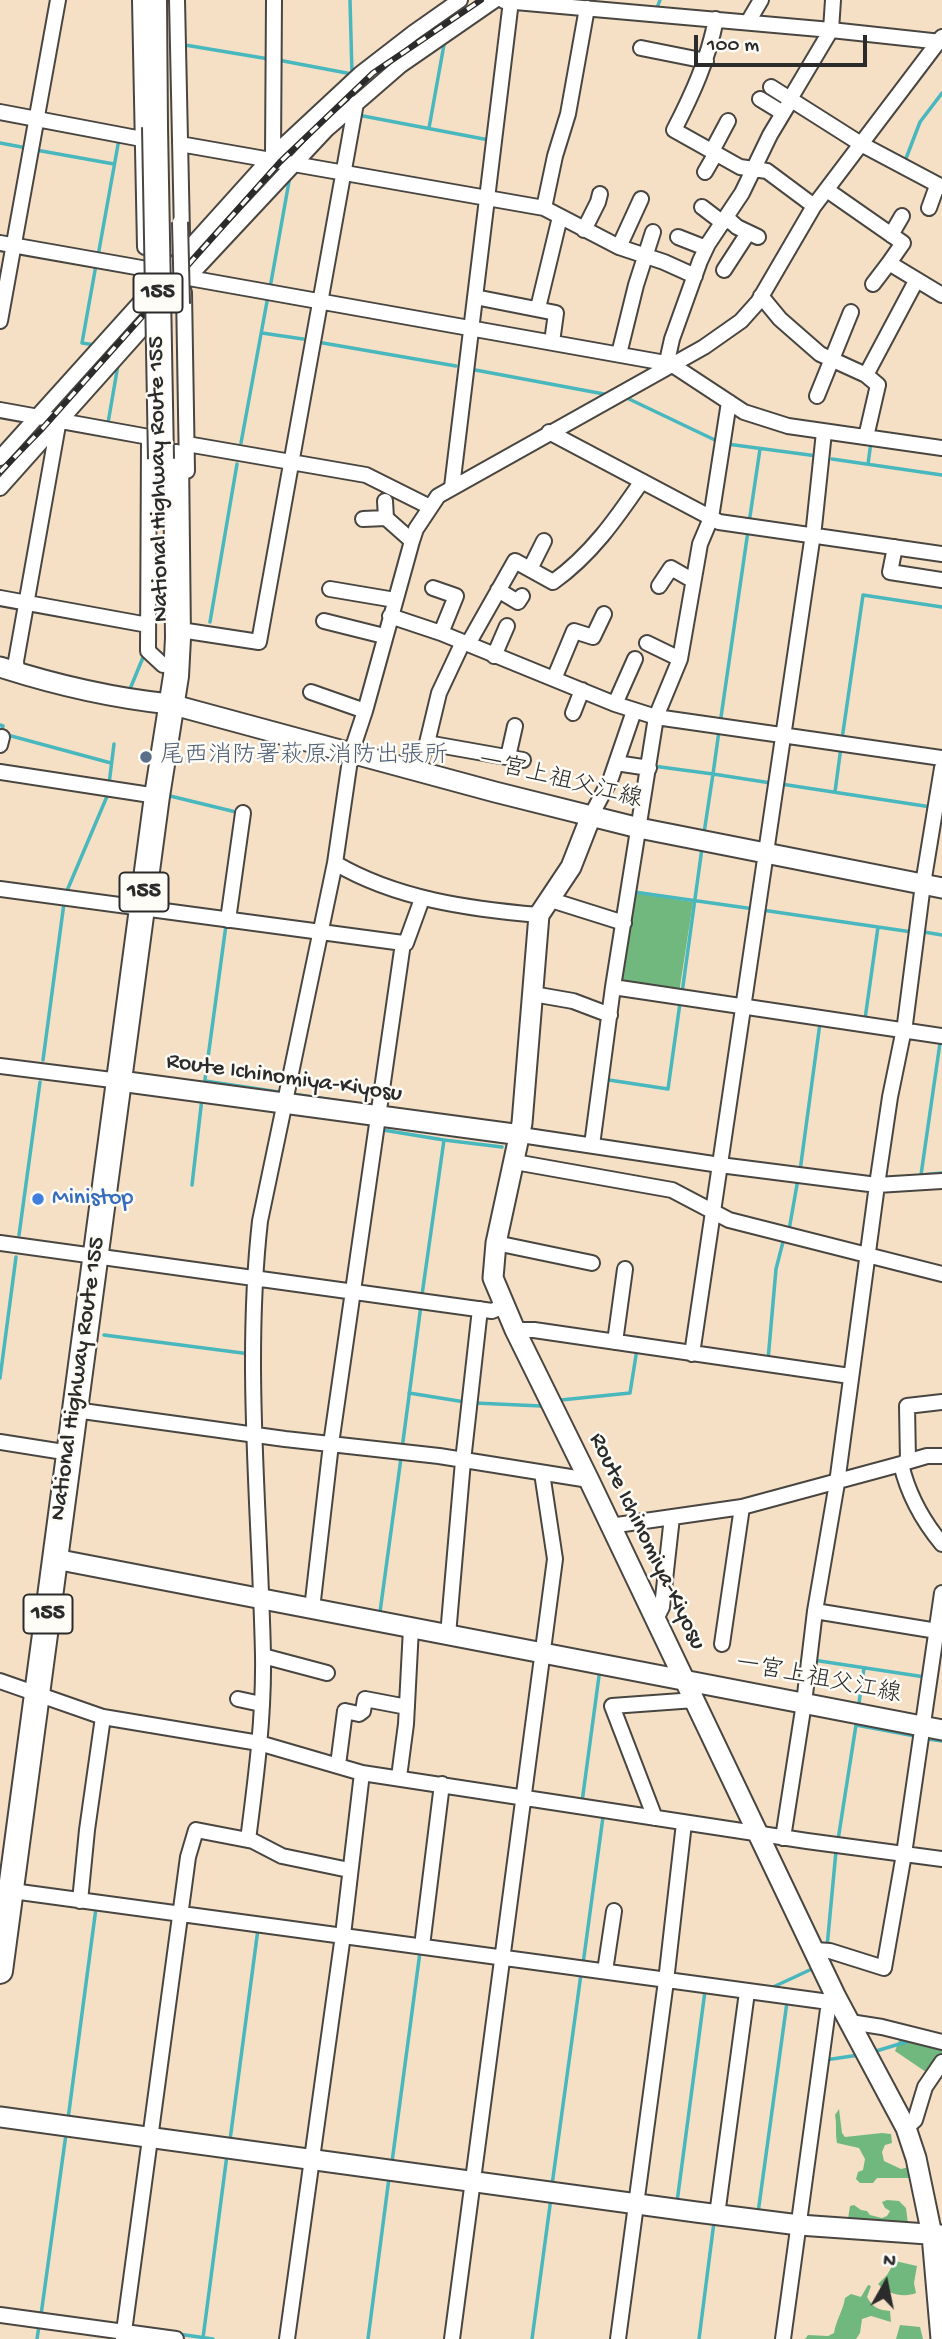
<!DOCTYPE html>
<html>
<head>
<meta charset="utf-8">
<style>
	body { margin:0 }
	#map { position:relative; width:942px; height:2339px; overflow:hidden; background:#f5e0c5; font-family:"Gochi Hand",sans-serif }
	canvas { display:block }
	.north { position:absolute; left:851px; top:2248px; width:70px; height:70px; -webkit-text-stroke:5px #fdfcf7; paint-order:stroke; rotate:9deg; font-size:19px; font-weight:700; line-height:28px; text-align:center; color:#2b2b2b }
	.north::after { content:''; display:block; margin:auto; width:24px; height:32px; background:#2b2b2b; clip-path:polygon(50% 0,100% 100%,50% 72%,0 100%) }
	.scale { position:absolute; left:694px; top:35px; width:173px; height:32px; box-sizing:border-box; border:4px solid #2b2b2b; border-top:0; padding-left:9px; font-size:21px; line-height:24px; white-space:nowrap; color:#2b2b2b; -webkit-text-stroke:5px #fdfcf7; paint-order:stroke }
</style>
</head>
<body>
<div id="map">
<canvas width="942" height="2339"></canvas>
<div class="north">N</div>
<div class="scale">100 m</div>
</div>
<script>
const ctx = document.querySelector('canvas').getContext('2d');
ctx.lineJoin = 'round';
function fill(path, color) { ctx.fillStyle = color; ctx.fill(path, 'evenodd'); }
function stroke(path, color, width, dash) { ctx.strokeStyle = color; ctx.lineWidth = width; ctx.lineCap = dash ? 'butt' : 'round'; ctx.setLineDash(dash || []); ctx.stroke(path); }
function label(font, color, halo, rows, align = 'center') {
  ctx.font = font + ' "Gochi Hand","Klee One",sans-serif'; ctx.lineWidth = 5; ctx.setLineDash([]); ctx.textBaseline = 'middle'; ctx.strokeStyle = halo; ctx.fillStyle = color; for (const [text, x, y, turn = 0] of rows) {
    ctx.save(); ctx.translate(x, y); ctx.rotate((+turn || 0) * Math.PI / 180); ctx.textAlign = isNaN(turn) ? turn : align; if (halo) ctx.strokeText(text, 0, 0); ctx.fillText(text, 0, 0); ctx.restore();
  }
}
fill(new Path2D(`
	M634 893 693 902 679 993 625 986 621 980Z
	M900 2038 942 2046V2058L933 2060 932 2067 926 2072 895 2051Z
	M839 2109 842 2133 845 2137 882 2133 891 2134 892 2143 885 2145 882 2152 884 2161 901 2169 913 2166 915 2178H877L873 2183H860L856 2179 858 2172 863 2170 865 2159 859 2148 837 2143C835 2133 837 2125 835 2115Z
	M887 2200 899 2201 906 2208 908 2224 848 2219 850 2206 854 2205 861 2210 867 2211 870 2215 882 2218 887 2216 890 2211 885 2208 882 2202Z
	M895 2261 917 2266 914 2283 916 2293C904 2298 887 2294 878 2284L887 2275Z
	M868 2285 871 2286 867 2297C873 2308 879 2310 890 2311L891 2322 871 2316 862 2319 860 2333 856 2339H805L808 2335 828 2336 834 2333C836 2320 843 2311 845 2298L851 2294 861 2297Z
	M900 2325 920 2327 923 2339H896Z`), '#71b87e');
stroke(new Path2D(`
	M574 0 584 1
	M654 8H657L660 0
	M185 45 269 59
	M278 60 352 74 350 0
	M358 115 489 140
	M429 128 445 39
	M0 143 27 148
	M36 150 114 164
	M905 161 920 122 942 93
	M98 256 119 139
	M270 288 290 176
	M262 333 303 339
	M323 343 456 366
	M95 345 82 343 96 265
	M470 369 604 394
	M629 399 717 441
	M108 423 118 365
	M142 441V462
	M241 443 268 296
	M727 444 817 456
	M832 459 942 475
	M868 464 871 442
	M749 523 760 449
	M210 622 237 464
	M130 689 144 655
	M720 724 748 531
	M0 725 3 726 0 733 111 763
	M842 739 863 595 942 607
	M653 766 713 774 719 731
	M109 784 114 744
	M781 784 931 807
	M835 792 841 747
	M166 795 240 813
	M704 833 713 774 771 783
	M634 892 754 909
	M66 893 108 794
	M762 910 912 932
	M924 932 942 935
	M682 993 702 848
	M865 1019 878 927
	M940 1043 921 1175 942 1173
	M43 1060 64 903
	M609 1080 668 1089 680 1003
	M205 1081 279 1092
	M204 1087 226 925
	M292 1094 374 1106
	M382 1128 383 1130 444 1140
	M538 1145 573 1150
	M800 1171 820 1023
	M192 1185 202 1098
	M789 1230 798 1179
	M19 1235 40 1082
	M422 1295 444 1140 502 1147
	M104 1335 250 1354
	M768 1360 776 1269 784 1238
	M0 1378 16 1257
	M409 1393 465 1402
	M561 1400 630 1393 637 1349
	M475 1403 541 1406
	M402 1449 421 1305
	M380 1612 401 1458
	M813 1660 925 1677
	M859 1703 864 1668
	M928 1739 942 1741
	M582 1802 599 1676
	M838 1840 856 1725 915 1736
	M827 1947 836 1851
	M583 1964 603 1817
	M771 1988 814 1968
	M873 2052 909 2041 911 2037
	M825 2060 859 2055
	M68 2119 96 1908
	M230 2140 258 1929
	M392 2162 420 1952
	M552 2185 581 1974
	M677 2202 705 1991
	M758 2213 787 2002 784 2001
	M41 2315 66 2134
	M178 2334 213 2339
	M203 2338 227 2155
	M37 2339 39 2326
	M368 2339 389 2178
	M532 2339 551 2198
	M699 2339 714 2222`), '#48b7be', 3.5);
const street = new Path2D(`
	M140 0 145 247
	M177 0 182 233
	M504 1 831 30 942 42
	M716 19C708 60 693 93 674 130L740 167 767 171 814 206
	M748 22 761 0
	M641 48 706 61
	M771 87 861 144 942 187
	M760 99 783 113
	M790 99 831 30 833 0
	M0 112 142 139
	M180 144 544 208 619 247 664 262 695 276
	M712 151 728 121
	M273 155 274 0
	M705 172 716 153
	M827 190 903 243 889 263 942 295
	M702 207 723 223
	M544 208 555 156 568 114 587 8
	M929 208 937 186
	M727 218 737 227 758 237
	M584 230 598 202 600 194
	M891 235 902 216
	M678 237 706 248
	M0 243 164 272
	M619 247 641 199
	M724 270 748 233
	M189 278 671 364 744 412 788 426 942 448
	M873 284 889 263
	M184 292 187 471
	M761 296 780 319 820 354 866 375
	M475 297 556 313 552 342
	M538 308 560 217
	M0 321 58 0
	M619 354 636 285 653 232
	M671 364 668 357 672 339 700 261 708 244 742 193 770 135 791 100
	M817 396 851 312
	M0 410 149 437
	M549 432 719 522 942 554
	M866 437 878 385 866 375 916 281
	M149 442 148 651 163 665
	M187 444 366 475 430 507
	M0 458 273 155 360 74 413 33 460 0
	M452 487 511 1
	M0 488 183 283 326 130 401 65 495 0
	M385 501 386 518
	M363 519 386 518 412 541
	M895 547 890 572 942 580
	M530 569 544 541
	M659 586 671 568 692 580
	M433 588 456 596 441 633
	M330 589 395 600
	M498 590 518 602 522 596
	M0 598 148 625
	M390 616 441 633 615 704 656 717 942 758
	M324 621 384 636
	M178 638 187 631 259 642 356 103
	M647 643 680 659
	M468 644 515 561 553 582C591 555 616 519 642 481
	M494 656 507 626
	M17 672 16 661 58 425
	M554 679 574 631 593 637 604 614
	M311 692 365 711
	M615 704 635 659
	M573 713 582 690
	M427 743 523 760
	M0 745 2 737
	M508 757 515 726
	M616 763 649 768
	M417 770 427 743 439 693 463 642
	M0 772 157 796
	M591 816 611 778 634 711
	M335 863C396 899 469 909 539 915
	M0 889 403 943
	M551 900 624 923
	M228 920 243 813
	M613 987 942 1036
	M533 994 573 1001 610 1015
	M0 1066 120 1081
	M521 1135 720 1165 877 1185 942 1181
	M592 1145 613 987 656 717 680 659 700 544 711 518 729 402
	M515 1162 672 1190 729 1220 942 1274
	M0 1243 492 1311 504 1306
	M496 1243 592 1263
	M515 1330H534L850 1376
	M615 1342 625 1269
	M692 1354 814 527 824 432
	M75 1410 285 1439 439 1456 589 1480
	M0 1442 70 1453
	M908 1461 907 1406 942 1402
	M903 1463 927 1456H942
	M610 1526 742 1507 901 1464C908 1494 922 1520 942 1544
	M312 1609 331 1444 403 943H406L422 899
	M815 1611 937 1631
	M656 1619 662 1607 672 1517
	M448 1635 463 1461 480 1309
	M722 1644 742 1507
	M263 1656 327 1673
	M0 1681 103 1717 259 1743 362 1773 807 1841 942 1859
	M238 1699 261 1704
	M338 1765 345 1711 359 1714 363 1711 365 1699 407 1707
	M399 1777 406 1724 411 1628
	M655 1818 612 1706 695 1700
	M783 1838 804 1703 815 1611 837 1483 877 1185 890 1097 905 1024 923 884 942 768
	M248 1840C256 1778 264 1717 263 1655 260 1511 244 1364 260 1221L335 863 351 753 365 711 412 541 416 529 438 496 704 347 741 321 758 302 814 206 942 37
	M5 1890 829 2002
	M80 1901 87 1830 103 1717
	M422 1946 442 1784
	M815 1950 830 1951 884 1968 904 1854 942 1593
	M605 1971 614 1911
	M850 2022 882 2027 942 2042
	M906 2128 915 2120 925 2087 942 2062
	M717 2215 747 1992
	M0 2315 176 2339
	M123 2339 188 1857 196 1830 253 1841 282 1856 349 1870
	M287 2339 343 1935 362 1773
	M452 2339 555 1559 542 1473
	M618 2339 666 1981 684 1823
	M783 2339 829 2002 835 1998`);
const secondary = new Path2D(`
	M0 667C56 685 112 698 170 704L495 792 639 828 942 888
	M591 816 571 867 539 915 522 1123 496 1243 493 1278 515 1330 589 1480 836 1997 906 2128 916 2158 932 2235 941 2339
	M120 1081 521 1135
	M55 1559 942 1730
	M0 2117 696 2212 799 2225 942 2235`);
const highway = new Path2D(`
	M154 0 155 127
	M0 1971 157 796 176 676 178 638 176 457`);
stroke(street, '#494642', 18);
stroke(secondary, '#494642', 23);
stroke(highway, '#494642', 28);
stroke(street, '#fff', 14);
stroke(secondary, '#fff', 19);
stroke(highway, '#fff', 24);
const rail = new Path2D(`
	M0 472 41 430 280 162 373 73 481 0`);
stroke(rail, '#2b2b2b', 6);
stroke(rail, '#fdfcf7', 3.5, [10]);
const streetBridge = new Path2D(`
	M180 222 182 304`);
const highwayBridge = new Path2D(`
	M155 127 161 459`);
stroke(streetBridge, '#494642', 18, []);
stroke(highwayBridge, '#494642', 28, []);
stroke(streetBridge, '#fff', 14);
stroke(highwayBridge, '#fff', 24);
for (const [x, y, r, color] of [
	[146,757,7,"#5c6f8a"],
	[38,1199,7,"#3f7fe0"]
]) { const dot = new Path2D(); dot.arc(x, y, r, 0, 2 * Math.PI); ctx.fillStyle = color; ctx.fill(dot); stroke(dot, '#fdfcf7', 2.5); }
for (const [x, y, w] of [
	[158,293,49],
	[144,892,49],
	[48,1614,49]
]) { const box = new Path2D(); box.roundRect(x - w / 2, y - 19.5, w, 39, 5); ctx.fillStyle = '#fdfcf7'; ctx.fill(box); stroke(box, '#2b2b2b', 2); }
label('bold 23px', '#2b2b2b', null, [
	["155",158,293],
	["155",144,892],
	["155",48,1614]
]);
label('24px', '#2b2b2b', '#fdfcf7', [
	["National Highway Route 155",160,479,-91],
	["一宮上祖父江線",560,782,14],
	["Route Ichinomiya-Kiyosu",284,1079,8],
	["National Highway Route 155",79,1379,-82],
	["Route Ichinomiya-Kiyosu",646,1542,64],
	["一宮上祖父江線",818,1681,11]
]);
label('24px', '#4e5e75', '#fdfcf7', [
	["尾西消防署萩原消防出張所",160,757]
], 'left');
label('24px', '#366cbe', '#fdfcf7', [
	["Ministop",52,1199]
], 'left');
</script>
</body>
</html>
